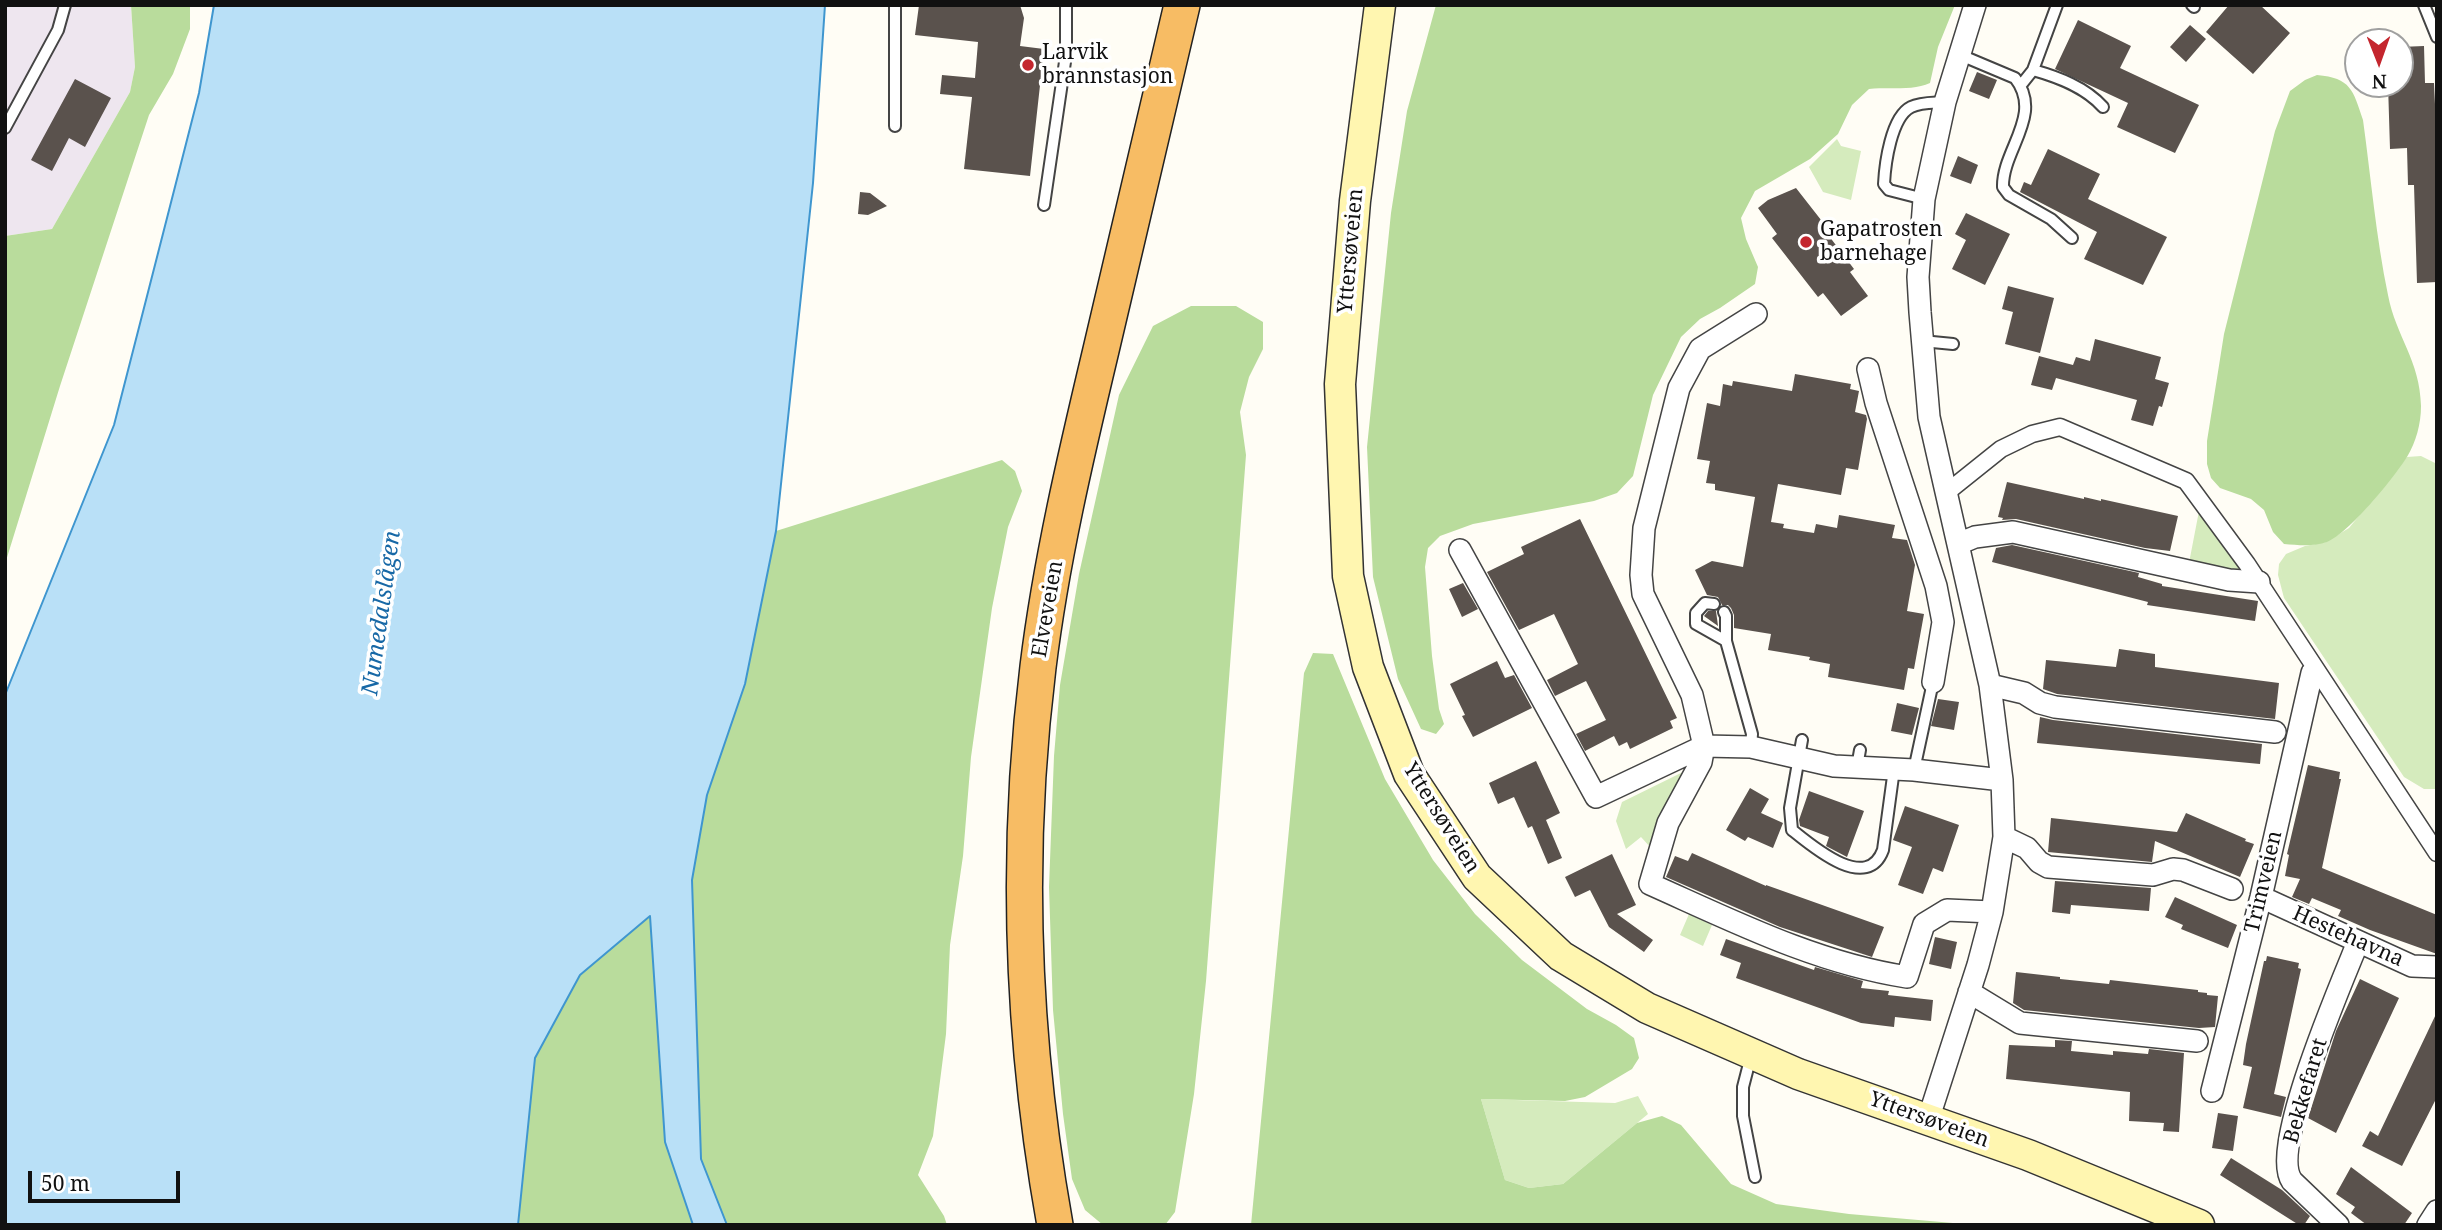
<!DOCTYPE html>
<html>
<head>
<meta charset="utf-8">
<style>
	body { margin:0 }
	#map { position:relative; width:2442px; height:1230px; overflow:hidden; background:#fffdf5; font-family:"Noto Serif",serif }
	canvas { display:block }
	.frame { position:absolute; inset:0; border:7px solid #111; pointer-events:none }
	.north { position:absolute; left:2344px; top:28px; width:70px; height:70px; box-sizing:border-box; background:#fff; border:2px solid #a0a0a0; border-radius:50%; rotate:179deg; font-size:19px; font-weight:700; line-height:28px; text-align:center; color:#111 }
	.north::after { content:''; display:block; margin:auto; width:24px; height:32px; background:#c4262e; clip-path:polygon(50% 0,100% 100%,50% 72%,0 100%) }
	.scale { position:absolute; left:28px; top:1171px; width:152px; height:32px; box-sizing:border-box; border:4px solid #111; border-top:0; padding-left:9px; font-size:21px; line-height:24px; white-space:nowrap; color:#111; -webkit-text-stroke:5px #fff; paint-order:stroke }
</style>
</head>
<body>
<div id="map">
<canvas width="2442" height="1230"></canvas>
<div class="frame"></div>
<div class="north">N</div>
<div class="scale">50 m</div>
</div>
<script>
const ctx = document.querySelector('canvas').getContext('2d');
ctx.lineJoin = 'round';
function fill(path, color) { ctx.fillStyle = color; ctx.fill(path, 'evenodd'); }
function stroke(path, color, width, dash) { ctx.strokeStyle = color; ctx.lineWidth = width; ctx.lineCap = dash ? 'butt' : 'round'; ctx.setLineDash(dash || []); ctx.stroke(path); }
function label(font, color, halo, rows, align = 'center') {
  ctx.font = font + ' "Noto Serif",serif'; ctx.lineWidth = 7; ctx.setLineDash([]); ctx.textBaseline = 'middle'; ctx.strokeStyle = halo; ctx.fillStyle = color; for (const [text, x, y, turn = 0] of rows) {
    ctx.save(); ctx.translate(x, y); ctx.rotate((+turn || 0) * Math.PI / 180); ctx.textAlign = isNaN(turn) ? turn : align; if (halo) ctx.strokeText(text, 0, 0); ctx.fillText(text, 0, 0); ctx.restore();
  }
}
fill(new Path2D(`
	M5 5H131L135 67 130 92 52 229 5 236Z`), '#eee6ef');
fill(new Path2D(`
	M1837 139 1841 146 1861 151 1851 200 1823 192 1809 167Z
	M2421 456 2437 464V789H2424L2404 777 2284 598 2278 575 2279 564 2286 554 2305 546 2326 542 2349 528 2407 457Z
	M2199 511 2238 563 2239 568 2233 573 2189 563Z
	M1683 772 1651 848 1641 837 1626 849 1616 821 1622 802Z
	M1689 914 1712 925 1703 946 1680 935Z
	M1638 1096 1648 1114 1563 1184 1529 1188 1505 1180 1481 1099 1615 1103Z`), '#d5ebbd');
fill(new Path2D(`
	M131 5H190V29L173 74 149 115 60 386 5 564V236L52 229 130 92 135 67Z
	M1436 5H1955L1938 47 1930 83C1913 91 1889 87 1869 89L1852 105 1838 134 1810 159 1755 191 1741 218 1746 239 1758 267 1755 284 1720 308 1700 319 1681 337 1653 395 1633 476 1617 493 1594 501 1473 524 1440 536 1428 548 1425 567 1432 656 1439 709 1444 724 1436 734 1421 729 1398 679 1373 577 1367 447 1391 213 1407 111Z
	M2317 75C2351 78 2353 90 2363 120 2371 178 2376 237 2388 295 2396 337 2420 360 2421 406 2421 424 2416 442 2407 457 2393 479 2349 533 2327 542 2313 547 2298 545 2284 544L2273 532 2264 510 2251 499 2220 488 2211 478 2207 464V441L2224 334 2275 131 2290 91 2305 80Z
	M1191 306H1236L1263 322V349L1249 377 1240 412 1246 455 1206 981 1194 1094 1175 1212 1165 1225H1103L1085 1210 1072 1179 1063 1114 1053 1010 1049 887 1054 756 1060 685 1079 574 1119 395 1153 326Z
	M1002 460 1015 471 1022 491 1008 527 992 608 971 757 963 856 950 945 946 1034 933 1136 918 1175 944 1216 947 1225H727L701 1160 692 880 707 795 745 684 776 531Z
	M1313 653 1333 654 1385 779 1433 860 1475 914 1522 960 1587 1009 1616 1025 1634 1038 1639 1058 1632 1069 1585 1097 1565 1101 1481 1099 1505 1180 1529 1188 1563 1184 1637 1123 1662 1116 1681 1125 1731 1184 1776 1204 1849 1214 1976 1225H1251L1304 673Z
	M650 915 665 1142 693 1225H518L535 1058 580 975Z`), '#b9dc9c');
const water = new Path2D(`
	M214 5H825L813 183 776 531 745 684 707 795 692 880 701 1159 727 1225H693L665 1142 650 916 580 975 535 1058 518 1225H5V695L114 425 199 93Z`);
fill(water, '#b9e0f7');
stroke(water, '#3f96cf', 2);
fill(new Path2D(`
	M919 5H1020L1024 18 1020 46 1044 49 1030 176 964 169 972 97 940 94 942 75 975 78 978 42 915 35Z
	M2229 5H2260L2290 33 2253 74 2206 32Z
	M2078 20 2131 46 2120 68 2199 105 2175 153 2117 127 2128 103 2055 69Z
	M2190 25 2206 39 2186 62 2170 47Z
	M2424 46 2425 83H2434L2437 146V282L2417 283 2414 185H2408L2407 148 2390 149 2388 84H2400V47Z
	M1977 72 1997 80 1989 99 1969 91Z
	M75 79 111 98 85 147 69 138 52 171 31 160Z
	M2048 149 2100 174 2088 199 2167 237 2143 285 2084 259 2097 232 2020 192 2024 182 2031 185Z
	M1958 156 1978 165 1971 184 1950 176Z
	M1796 188 1832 234 1829 236 1854 269 1850 272 1868 296 1841 316 1823 293 1818 297 1772 238 1777 234 1758 208 1768 200Z
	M860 192 870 193 887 206 868 215 858 214Z
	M1966 213 2010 234 1985 285 1952 269 1966 240 1955 234Z
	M2008 286 2054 298 2040 353 2005 344 2013 312 2002 309Z
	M2095 339 2161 357 2155 379 2169 383 2162 407 2159 406 2153 426 2131 420 2137 400 2056 378 2052 390 2031 385 2039 356 2073 365 2076 357 2090 361Z
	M1795 374 1851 384 1850 389 1859 391 1855 412 1866 415 1867 419 1858 470 1846 468 1841 495 1778 484 1771 522 1784 524 1783 528 1814 533 1816 524 1837 528 1839 515 1895 525 1892 538 1907 540 1915 565 1907 611 1924 614 1914 669 1908 668 1904 690 1828 677 1830 664 1809 660 1810 657 1768 650 1771 634 1734 628V615L1731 608 1728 605H1722L1718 597 1707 595 1695 570 1712 561 1743 567 1755 497 1715 490V484L1706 483 1710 461 1697 459 1707 403 1720 406 1723 384 1732 386 1733 381 1792 391Z
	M2007 482 2084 499V497L2101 501V499L2178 516 2170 551 2145 548 2016 519 2002 520 2003 518 1998 517Z
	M1580 519 1677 718 1670 721 1673 728 1630 749 1627 742 1619 746 1614 736 1585 751 1576 734 1606 720 1586 681 1555 696 1547 680 1578 664 1554 614 1519 630 1487 572 1524 554 1521 547Z
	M2012 545 2139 573 2138 577 2162 584V586L2258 601 2255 621 2147 605 2148 602 1992 562 1996 548Z
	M1463 583 1478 609 1462 617 1449 589Z
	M1708 611H1716L1718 626 1704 616Z
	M2119 649 2155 654V667L2279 683 2275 719 2057 694 2043 689 2046 660 2116 667Z
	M1497 661 1505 678 1514 675 1532 708 1473 737 1462 716 1465 715 1450 684Z
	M1938 699 1959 702 1954 730 1931 726Z
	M1897 703 1919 708 1912 735 1891 731Z
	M2040 717 2053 720 2262 744 2260 764 2037 743Z
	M1536 761 1560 813 1546 820 1562 858 1548 864 1532 826 1528 828 1514 797 1498 804 1489 783Z
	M2308 765 2340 772 2339 779H2341L2322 868 2437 915V954L2370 930 2338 916 2341 910 2312 898 2309 904 2292 897 2300 879 2285 876 2289 855 2287 854Z
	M1750 788 1769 799 1761 813 1783 823 1773 848 1748 837 1745 841 1726 830Z
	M1809 791 1864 811 1847 857 1826 846 1829 837 1800 826 1799 820Z
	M1905 806 1959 825 1943 872 1933 868 1923 894 1898 885 1912 847 1893 840Z
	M2186 813 2246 839 2245 841 2254 844 2240 877 2155 841 2152 862 2048 852 2051 818 2177 832Z
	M1692 853 1766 886V885L1884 927 1872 957 1780 927 1666 877 1675 856 1688 861Z
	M1612 854 1636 905 1617 914 1653 940 1644 952 1609 927 1590 890 1575 897 1565 877Z
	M2055 881 2151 888 2149 911 2071 905 2070 914 2052 912Z
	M2175 897 2237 925 2228 948 2181 929 2183 925 2165 917Z
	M1935 937 1957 942 1951 969 1929 964Z
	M1726 939 1814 970 1815 967 1863 981 1861 988 1889 991 1888 995 1933 1000 1931 1021 1895 1017 1894 1027 1861 1023 1736 978 1741 963 1720 955Z
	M2267 956 2299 963 2298 968 2301 969 2274 1094 2286 1097 2281 1117 2243 1108 2252 1067 2243 1065 2246 1044 2264 961H2266Z
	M2016 972 2060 977V979L2109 984 2110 980 2198 990V992L2207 993V995L2218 996 2215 1027 2199 1028 2024 1010 2013 1003Z
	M2360 979 2399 998 2336 1133 2308 1118 2336 1031Z
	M2437 1012V1097L2402 1166 2362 1146 2370 1131 2378 1136Z
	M2055 1040 2072 1041 2071 1051 2113 1055V1051L2148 1054 2149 1049 2184 1053 2179 1132 2163 1131 2164 1123 2129 1121 2130 1092 2006 1079 2009 1045 2055 1047Z
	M2218 1113 2238 1116 2233 1151 2212 1148Z
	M2231 1158 2282 1190 2310 1216 2304 1225H2299L2220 1175Z
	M2351 1167 2412 1213 2404 1225H2367L2351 1213 2355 1207 2336 1194Z`), '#5a524d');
const service = new Path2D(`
	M895 5V126
	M2192 5 2194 7
	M2424 5 2437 37
	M1958 54 2015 78C2044 115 2002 150 2003 187L2009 195 2051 219 2072 238
	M2033 70C2058 77 2085 87 2103 107
	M2021 85 2033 70 2057 5
	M5 128 58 30 65 5
	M1924 199 1889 190 1884 184C1885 164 1891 117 1911 107 1921 102 1934 103 1945 102
	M1044 205 1066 55V5
	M1922 341 1953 344
	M1714 604 1705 603 1696 613V624L1726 641
	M1724 612 1726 616V641L1752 734 1751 747
	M1802 740 1790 808 1792 830C1813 847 1867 893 1883 850L1894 769
	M1857 767 1860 750
	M1914 770 1933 682
	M1751 1056 1743 1087V1116L1755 1177`);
const pedestrian = new Path2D(`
	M1946 493 2001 449 2032 434 2060 427 2186 481 2247 564 2437 853`);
const minor = new Path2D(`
	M1756 314 1700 349 1679 388 1644 528 1641 575 1643 594 1692 695 1704 746 1701 762 1668 823 1650 884C1733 921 1816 963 1907 977L1924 924 1947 910 1992 912
	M1868 369 1876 403 1936 586 1943 622 1933 682
	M1958 544 1975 537 2013 532 2229 580 2259 582
	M1460 550 1596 797 1704 746 1751 747 1834 766 1914 770 2002 780
	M1990 685 2024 693 2040 703 2055 707 2275 732
	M2004 837 2027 848 2039 862 2048 867 2153 875 2173 869 2183 870 2232 889
	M2261 897 2412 966 2437 967
	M1969 992 2020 1023 2197 1041
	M2212 1091 2261 897 2312 673
	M1928 1120 1978 965 1992 912 2004 837 2002 780 1990 685 1929 417 1920 312 1918 277 1924 199 1945 102 1975 5
	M2338 1225 2292 1181C2269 1149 2342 982 2358 942
	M2428 1225 2437 1211`);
const secondary = new Path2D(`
	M1380 5 1355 201 1340 384 1348 576 1368 667 1409 774 1477 877 1561 956 1647 1008 1798 1074 2028 1155 2199 1225`);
const trunk = new Path2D(`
	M1055 1225C1022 1041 1015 853 1038 667 1051 561 1076 455 1101 350 1128 235 1155 120 1182 5`);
stroke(service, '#444', 14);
stroke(pedestrian, '#444', 19);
stroke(minor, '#444', 24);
stroke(secondary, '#333', 33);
stroke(trunk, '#222', 38);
stroke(service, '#fff', 10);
stroke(pedestrian, '#fff', 16);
stroke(minor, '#fff', 21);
stroke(secondary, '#fff6b0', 30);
stroke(trunk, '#f7bc64', 35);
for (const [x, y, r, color] of [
	[1028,65,7,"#c4262e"],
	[1806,242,7,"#c4262e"]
]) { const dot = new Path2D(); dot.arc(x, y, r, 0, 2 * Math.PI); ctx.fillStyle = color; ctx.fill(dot); stroke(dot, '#fff', 2.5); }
label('21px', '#111', '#fff', [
	["Larvik",1042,53],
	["brannstasjon",1042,77],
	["Gapatrosten",1820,230],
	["barnehage",1820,254]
], 'left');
label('21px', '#111', '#fff', [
	["Yttersøveien",1351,251,-85],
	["Elveveien",1048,609,-80],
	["Yttersøveien",1441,818,58],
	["Trimveien",2264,882,-77],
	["Hestehavna",2348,937,24],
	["Bekkefaret",2306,1091,-74],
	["Yttersøveien",1929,1120,20]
]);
label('italic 23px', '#1768a6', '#fff', [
	["Numedalslågen",382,613,-82]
]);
</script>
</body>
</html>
